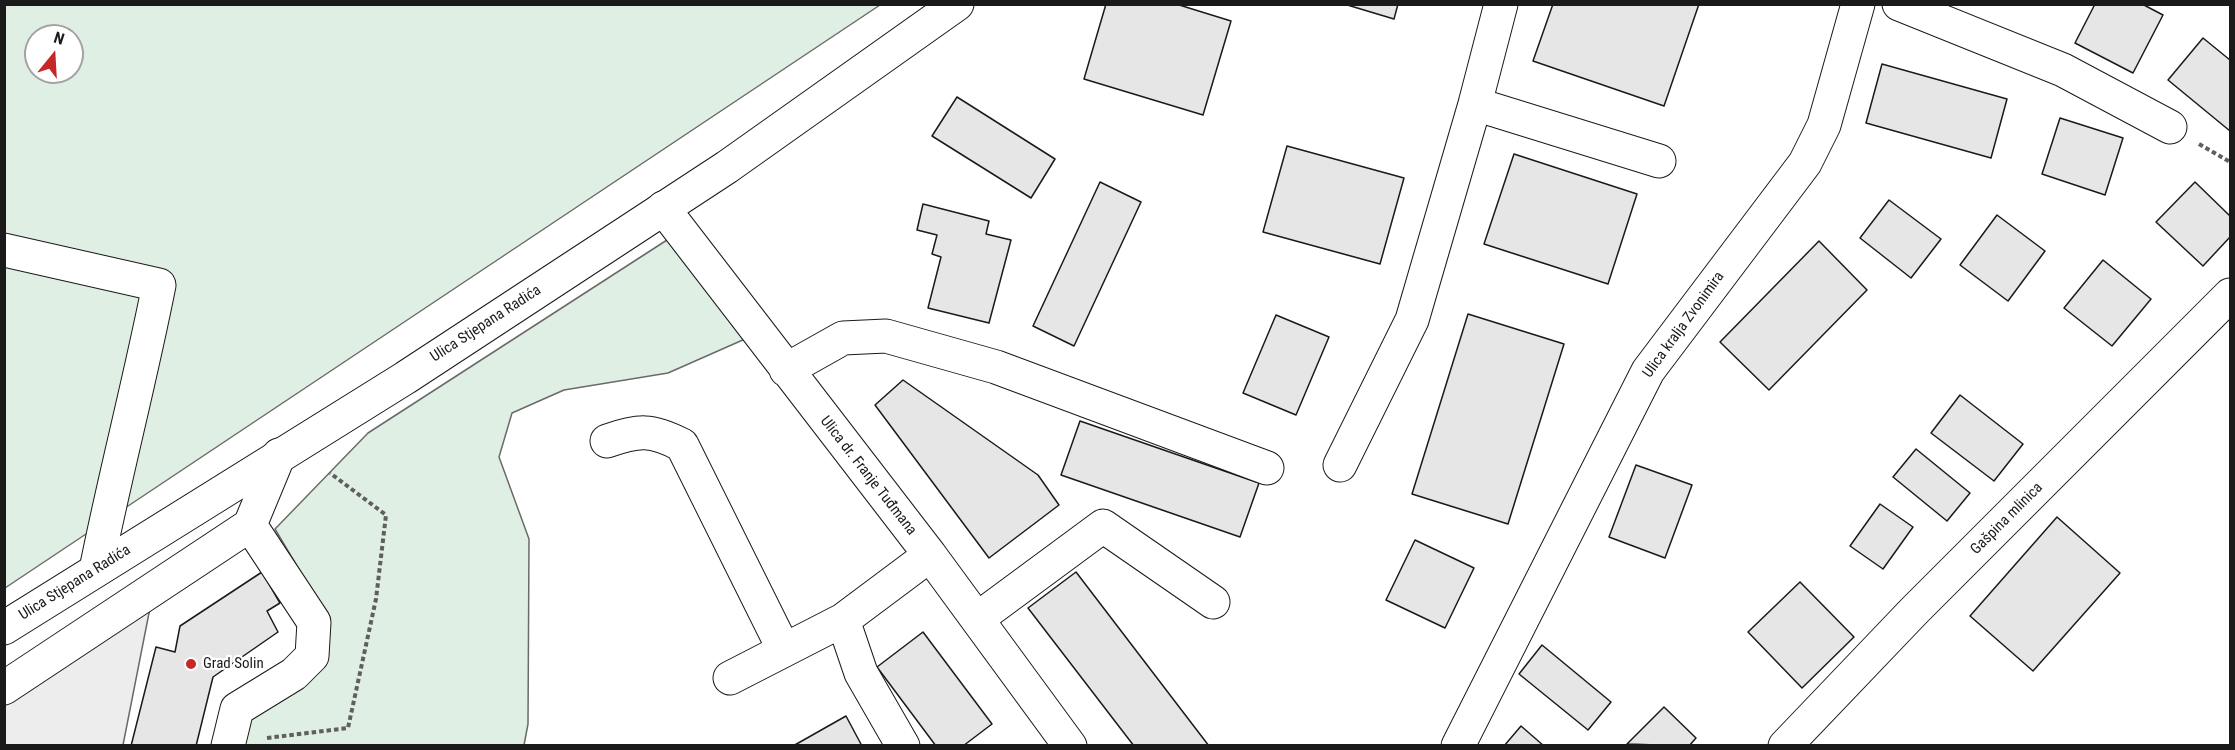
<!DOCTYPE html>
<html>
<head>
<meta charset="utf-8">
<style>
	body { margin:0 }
	#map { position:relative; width:2235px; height:750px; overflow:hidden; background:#fff; font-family:"Roboto Condensed",sans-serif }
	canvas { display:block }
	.frame { position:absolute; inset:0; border:6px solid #1a1a1a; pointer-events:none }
	.north { position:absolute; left:24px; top:24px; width:60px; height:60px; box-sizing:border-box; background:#fff; border:2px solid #a3a3a3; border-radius:50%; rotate:18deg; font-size:16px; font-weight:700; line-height:24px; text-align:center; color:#1a1a1a }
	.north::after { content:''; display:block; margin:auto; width:21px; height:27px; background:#c62828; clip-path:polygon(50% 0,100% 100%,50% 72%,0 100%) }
</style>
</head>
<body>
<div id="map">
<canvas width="2235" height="750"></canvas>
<div class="frame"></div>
<div class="north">N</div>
</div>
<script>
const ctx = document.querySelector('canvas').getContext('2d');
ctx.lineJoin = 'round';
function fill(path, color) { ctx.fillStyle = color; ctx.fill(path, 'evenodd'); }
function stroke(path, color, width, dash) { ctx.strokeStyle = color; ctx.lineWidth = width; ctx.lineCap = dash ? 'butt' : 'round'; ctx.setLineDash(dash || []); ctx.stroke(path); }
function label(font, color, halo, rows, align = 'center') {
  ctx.font = font + ' "Roboto Condensed",sans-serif'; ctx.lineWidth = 4.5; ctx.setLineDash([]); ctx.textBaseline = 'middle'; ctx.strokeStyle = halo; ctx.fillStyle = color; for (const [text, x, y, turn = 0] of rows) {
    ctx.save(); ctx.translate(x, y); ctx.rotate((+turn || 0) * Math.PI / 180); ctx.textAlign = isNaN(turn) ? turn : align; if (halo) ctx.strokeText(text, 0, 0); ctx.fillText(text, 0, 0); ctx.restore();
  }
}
const green = new Path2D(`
	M5 5H880L5 588ZM36 36H72V72H36Z
	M667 240 745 339 668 373 564 390 512 413 499 457 529 539 528 724 524 745 231 746 242 707 297 669 323 610 275 529 368 433Z`);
fill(green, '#e0efe3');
stroke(green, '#6a6a6a', 1.5);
const parking = new Path2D(`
	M150 608 123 745 5 746V704Z`);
fill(parking, '#ededed');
stroke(parking, '#6a6a6a', 1.5);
const building = new Path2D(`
	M1106 4H1176L1231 21 1203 115 1084 79Z
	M1344 4H1398L1394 19Z
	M1553 4H1699L1664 106 1533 61Z
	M2095 4H2142L2163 15 2133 73 2075 43Z
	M2203 38 2230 60V131L2168 80Z
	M1882 64 2007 99 1991 158 1866 123Z
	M957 97 1055 159 1031 198 932 136Z
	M2060 118 2123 138 2105 195 2042 174Z
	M1287 146 1404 178 1380 264 1263 232Z
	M1514 154 1637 194 1608 284 1484 244Z
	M1100 182 1141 202 1074 346 1033 326Z
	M2195 182 2230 216V237L2203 266 2156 222Z
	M1889 200 1941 239 1911 278 1860 238Z
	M923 204 989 221 986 234 1011 240 989 323 928 308 941 257 932 254 937 235 917 230Z
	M1997 215 2045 251 2008 301 1960 265Z
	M1819 241 1867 290 1769 390 1720 342Z
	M2103 260 2151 299 2112 346 2064 308Z
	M1468 314 1564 344 1508 524 1412 494Z
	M1276 315 1329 337 1296 415 1243 393Z
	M903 380 1038 475 1059 505 989 558 875 405Z
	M1960 395 2023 444 1994 481 1931 433Z
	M1080 421 1259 483 1240 537 1061 475Z
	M1916 449 1970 493 1947 521 1893 477Z
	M1636 465 1692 485 1665 558 1609 537Z
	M1880 504 1913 527 1883 569 1850 546Z
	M2057 517 2120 573 2033 671 1970 616Z
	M1415 540 1474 568 1445 628 1386 600Z
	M262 572 280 603 267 611 278 632 213 677 196 746H131L156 647 175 652 180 626Z
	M1076 572 1209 746H1134L1028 608Z
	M1800 582 1854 637 1802 688 1748 632Z
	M923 632 992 724 963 746H936L877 667Z
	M1542 645 1611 702 1588 730 1519 674Z
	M1664 707 1696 738 1689 746 1627 744Z
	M846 716 862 746H793Z
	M1521 726 1544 746H1504Z`);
fill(building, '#e6e6e6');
stroke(building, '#1a1a1a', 1.5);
const minor = new Path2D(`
	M1899 4 2063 70 2170 127
	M1475 104 1659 161
	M663 208 930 555 1070 746
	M4 250 159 285C140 381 115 475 96 570
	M786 370 843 338 886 336 996 367 1267 468
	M607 441C639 430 651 429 682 445L784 650
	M1340 465 1412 320 1475 104 1501 4
	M977 619 1103 526 1213 602
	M730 678 843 620
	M4 688 250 525 279 455
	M228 746 237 709 294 674 312 656 314 622 250 525
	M903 746 861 673 843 620 930 555
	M1458 746 1648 371 1805 163 1824 125 1858 4
	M1785 746 1914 611 2230 295`);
const major = new Path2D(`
	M4 628 405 378 727 167 957 4`);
stroke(minor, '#1a1a1a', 35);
stroke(major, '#1a1a1a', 35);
stroke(new Path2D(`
	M2199 144 2230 162
	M267 738 348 728 376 599 386 515 330 473`), '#5f5f5f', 4, [4.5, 3]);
stroke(minor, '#fff', 33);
stroke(major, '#fff', 33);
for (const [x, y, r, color] of [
	[191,664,6,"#c62828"]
]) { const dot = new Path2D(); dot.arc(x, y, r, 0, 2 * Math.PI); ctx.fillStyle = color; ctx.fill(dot); stroke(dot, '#fff', 2); }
label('15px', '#1a1a1a', '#fff', [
	["Ulica Stjepana Radića",486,324,-33],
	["Ulica kralja Zvonimira",1684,325,-54],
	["Ulica dr. Franje Tuđmana",868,476,52],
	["Gašpina mlinica",2007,519,-45],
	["Ulica Stjepana Radića",75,583,-32]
]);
label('15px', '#1a1a1a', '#fff', [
	["Grad Solin",203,664]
], 'left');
</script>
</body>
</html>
